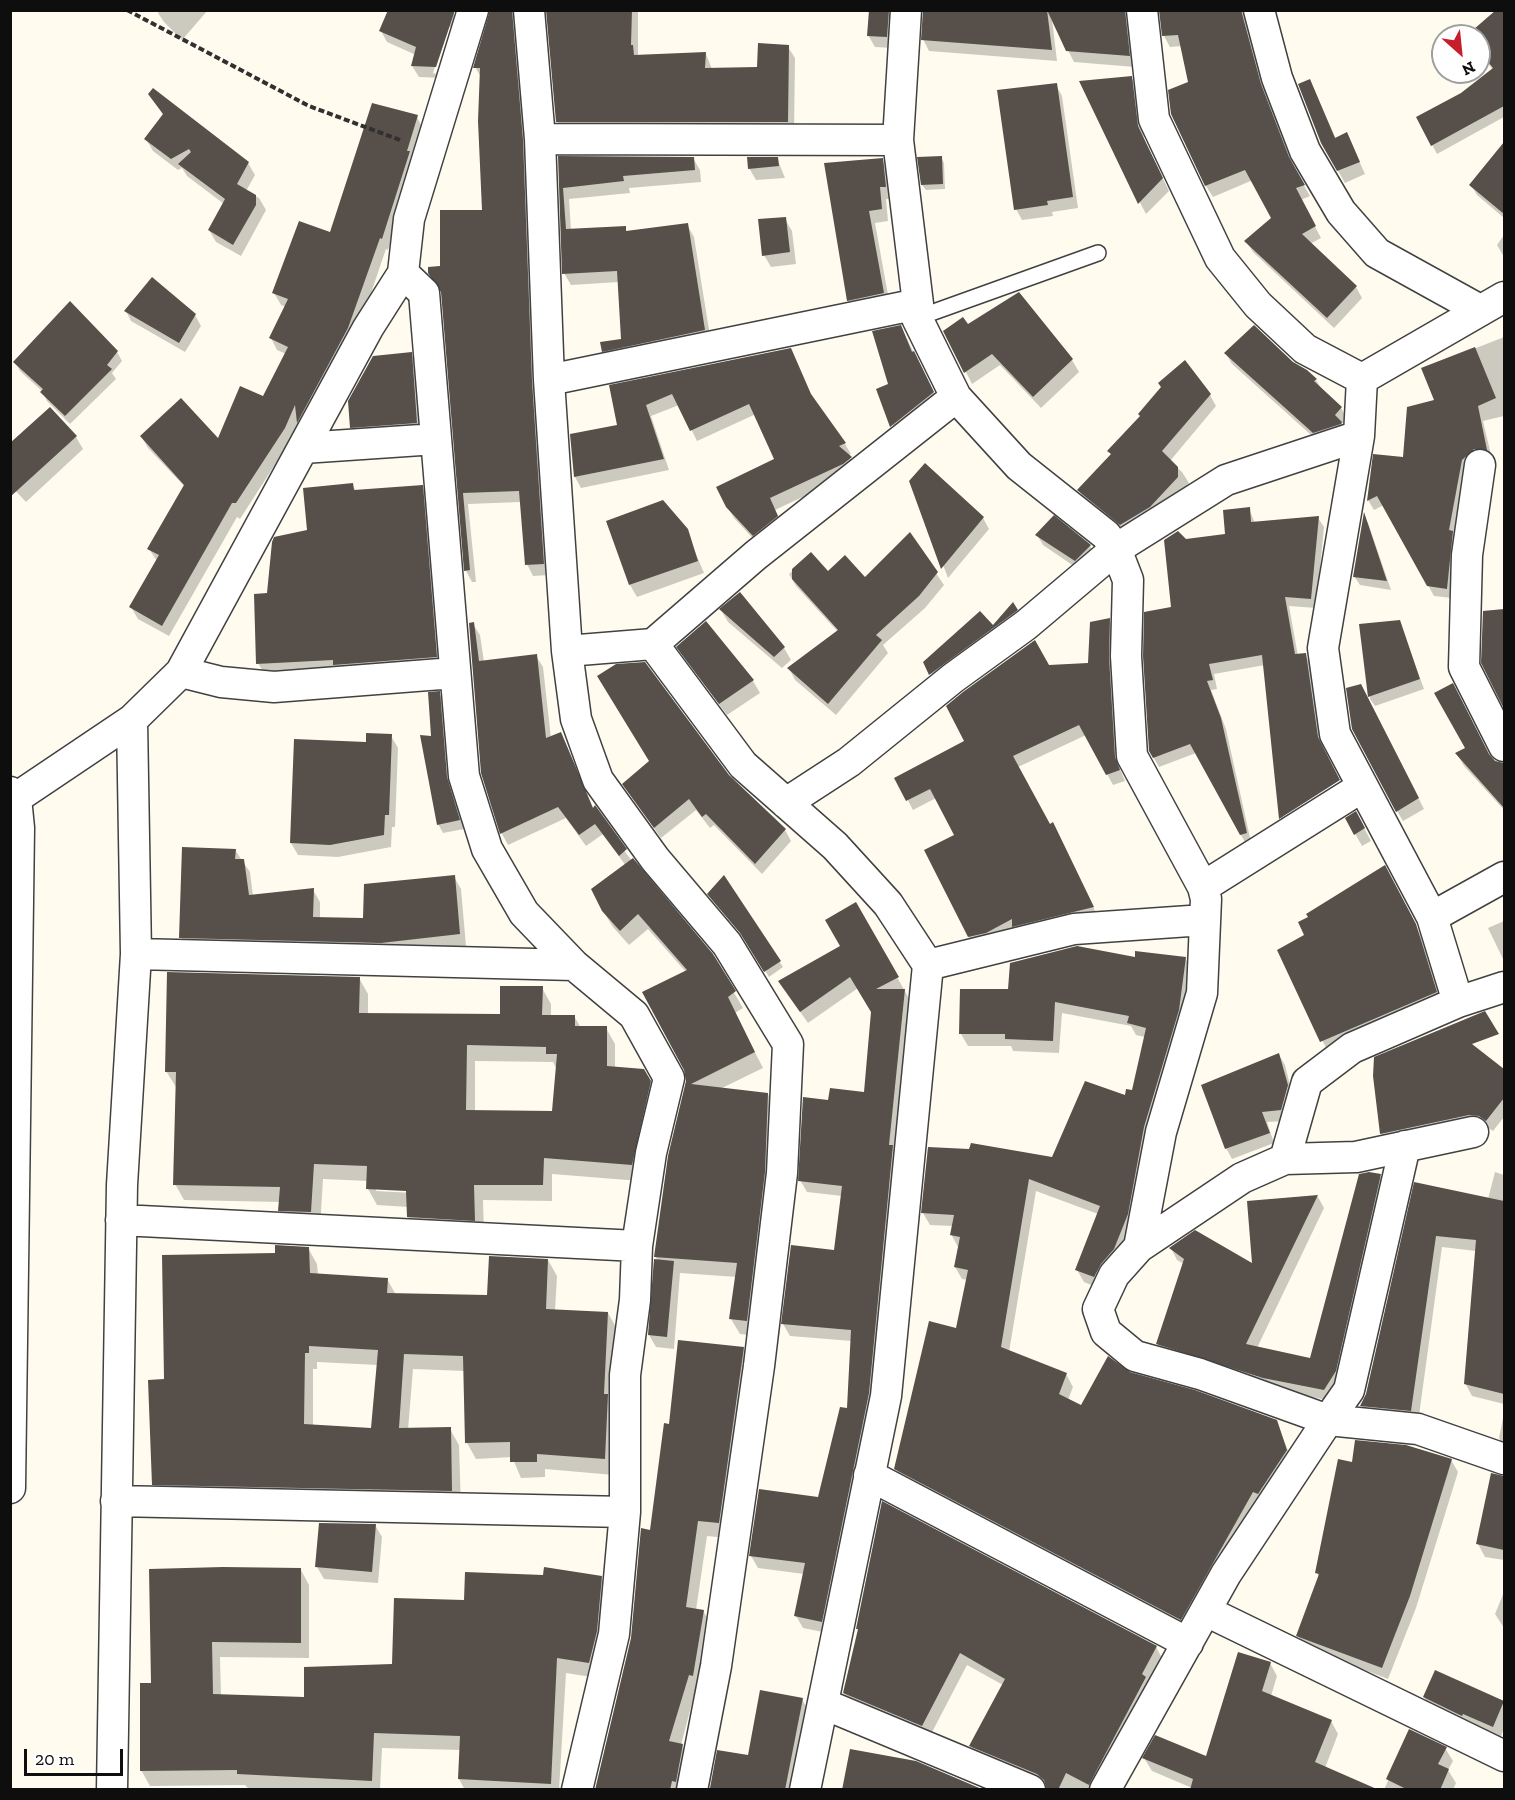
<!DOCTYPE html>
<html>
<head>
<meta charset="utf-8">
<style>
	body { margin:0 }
	#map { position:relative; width:1515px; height:1800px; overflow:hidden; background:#fffcef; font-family:"Zilla Slab",serif }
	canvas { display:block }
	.frame { position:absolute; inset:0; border:12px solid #0e0e0e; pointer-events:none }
	.north { position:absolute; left:1431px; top:24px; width:60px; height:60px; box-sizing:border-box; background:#fff; border:2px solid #9f9f9f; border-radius:50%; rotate:153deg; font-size:16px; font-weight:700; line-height:24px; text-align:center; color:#0e0e0e }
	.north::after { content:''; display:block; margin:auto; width:21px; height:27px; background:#c61e2a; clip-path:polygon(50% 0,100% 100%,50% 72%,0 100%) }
	.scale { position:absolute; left:24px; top:1749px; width:99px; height:27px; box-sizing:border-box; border:3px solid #0e0e0e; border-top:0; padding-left:8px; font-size:18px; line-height:21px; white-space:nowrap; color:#0e0e0e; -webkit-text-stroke:4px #fff; paint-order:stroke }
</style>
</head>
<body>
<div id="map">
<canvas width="1515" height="1800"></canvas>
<div class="frame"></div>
<div class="north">N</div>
<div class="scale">20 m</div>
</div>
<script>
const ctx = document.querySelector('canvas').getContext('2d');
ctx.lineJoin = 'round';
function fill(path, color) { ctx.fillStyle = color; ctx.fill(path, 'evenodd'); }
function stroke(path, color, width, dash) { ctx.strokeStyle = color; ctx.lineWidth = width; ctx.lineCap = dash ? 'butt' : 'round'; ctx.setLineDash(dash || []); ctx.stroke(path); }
fill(new Path2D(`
	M160 10H208L182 40 164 22 158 13Z
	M490 10H524L549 575 533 576 527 564 521 502 468 504 476 582H472L466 571 442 267 484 211 481 77 475 67Z
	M548 10H638V56L706 54 712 69H758L788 47 795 58 794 133H564L557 121Z
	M858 10H899L893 48 875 47 868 35 871 12Z
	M923 10H1135V67L1074 62 1052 19 1057 61 929 51 923 39Z
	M1161 10H1249L1248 27 1262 82 1295 170 1310 196 1301 200 1321 238 1310 244 1356 287 1362 298 1334 328 1253 252 1246 241 1273 218 1253 180 1213 197 1206 186 1172 114 1190 83 1182 46 1170 47 1164 36Z
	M1501 10 1504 15V83L1479 53V36H1468Z
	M453 13 460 24 442 78 419 77 412 66 416 55 387 42 381 31ZM448 27H451L436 74 433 73Z
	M1490 72 1504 90V117L1437 154 1418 118 1462 95Z
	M1131 77 1138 89 1144 140 1169 191 1146 214 1114 153Z
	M1310 81 1336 139 1347 134 1365 174 1345 183 1322 143Z
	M1056 85 1062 96 1078 208 1052 212 1053 216 1022 220 1016 209Z
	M150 94 248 163 255 175 246 191 259 198 266 210 241 256 216 242 209 230 224 204 187 176 182 168 178 170 153 151 146 139 164 116Z
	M417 117 423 129 415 165 388 250 386 249 355 340 240 519 237 517 169 636 138 619 131 607 157 561 149 549 185 487 148 448 141 436 219 441 264 398 286 354 277 350 271 338 286 307 281 305 274 293 331 234Z
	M1504 145V218L1477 195 1471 185Z
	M941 157 944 163 945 189 926 190 922 185Z
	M559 158H693L700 170 701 182 629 188 630 193 569 199 571 230 625 227 627 232 687 225 694 237 711 342 610 363 603 351 623 340 619 282 571 285 564 273Z
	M777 158 785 178 756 180 749 168Z
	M882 159 889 172 892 199H886L888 221 875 223 890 306 855 313 848 301 825 164Z
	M785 219 792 231 796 264 771 267 764 255Z
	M1504 235V257L1497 245Z
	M70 303 117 352 122 361 112 373 116 379 70 424 47 401 42 391 20 371 15 362Z
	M126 311 195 315 201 326 185 352 131 321Z
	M967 326 1072 360 1079 372 1041 408 1000 365 972 384 945 331Z
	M901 327 940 405 898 438 878 390 890 385Z
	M1504 337V416L1483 421 1492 459 1452 598 1434 596 1384 505 1374 510 1368 500 1405 459 1436 402 1423 369Z
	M790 349 814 401 845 444 851 454 848 455 857 469 849 475 775 510 783 527 760 546 734 518 727 506 776 460 756 414 697 441 679 405 651 416 669 470 581 488 575 477 571 435 619 426 611 386Z
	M411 354 418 366 423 435 358 439 351 427Z
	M1226 354 1292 363 1316 380 1322 390 1341 408 1347 418 1342 424 1347 434 1320 443 1232 364Z
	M1210 395 1216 406 1170 461 1182 472 1189 483 1156 518 1127 536 1085 501 1079 490 1112 455 1109 451Z
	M76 437 83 449 26 502 10 485Z
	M926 465 983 518 989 529 948 578 911 481Z
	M352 484 356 491 422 486 429 498 443 669 265 675 258 663 268 594 309 531Z
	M1249 509 1255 523 1318 518 1324 527 1316 608 1289 606 1298 656 1305 655 1311 664 1323 748 1282 818 1340 782 1344 790 1286 827 1281 818 1265 665 1214 674 1217 689 1211 690 1226 729 1251 842 1246 844 1196 753 1159 767 1150 751 1186 540 1227 535Z
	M1364 516 1368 523 1391 590 1360 585 1354 576Z
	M1054 518 1090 546 1096 556 1081 571 1043 545 1037 535Z
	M686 530 704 573 637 597 630 585Z
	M910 535 944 585 925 608 883 645 888 653 836 715 795 680 789 668 838 632 796 586 789 574 811 554 828 574 865 579Z
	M1013 605 1022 621 937 684 925 662 993 628Z
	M721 610 784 648 791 660 782 668 728 622Z
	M1504 610V705L1483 663 1484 612Z
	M1109 620 1115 630 1114 668 1120 769 1125 781 1113 785 1086 735 1018 767 1050 825 1058 834 1098 917 975 947 969 937 956 836 936 798 913 810 896 778 966 741 1048 666 1090 665Z
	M1399 621 1424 689 1375 706 1370 699 1360 625Z
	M473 624 480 635 484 662 536 656 543 667 551 738 566 745 593 809 632 861 712 955 743 1008 735 1013 763 1068 720 1089 768 1094 776 1110 755 1336 740 1334 731 1319 737 1277 680 1273 674 1349 656 1347 649 1335 658 1261 655 1256 687 1081 686 972 648 929 629 945 613 927 603 911 626 866 603 834 586 846 566 818 508 845 502 834 483 772Z
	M685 659 753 681 760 693 727 715Z
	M439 693 444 702 451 788 464 829 443 833 438 824Z
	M1368 699 1424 809 1403 821 1397 811Z
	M391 736 398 748 395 827H392L391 847 338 857 298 855 291 843 367 743Z
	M1457 754 1489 756 1501 764 1504 770V810L1464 766Z
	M651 762 728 776 785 830 791 841 762 874 714 825 710 828 696 810 661 838 631 796Z
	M1356 813 1371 841 1362 846 1347 819Z
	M235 850 250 872 253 896 313 890 320 902V919H364L454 877 461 889 466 946 388 953 188 950 181 937Z
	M1390 877 1421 936 1442 1003 1328 1052 1279 951 1306 936Z
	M724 878 783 967 769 977 745 939Z
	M856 904 911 1002 875 1406 828 1633 803 1628 796 1616 804 1574 758 1568 751 1556 819 1498 848 1409 852 1341 790 1336 783 1324 836 1251 842 1196 807 1192 800 1180 830 1101 866 1094 873 1012 858 988 808 1023 787 993 842 946Z
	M1504 921V961L1488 928Z
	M1185 958 1192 970 1134 1227 1101 1289 1084 1282 1077 1270 1098 1214 1036 1191 1009 1352 1066 1374 1073 1387 1068 1400 1082 1407 1129 1374 1276 1421 1293 1463 1188 1631 903 1481 896 1469 957 1329 968 1280 962 1279 955 1267 958 1247 951 1234 953 1226 930 1225 923 1213 1052 1159 1133 1092 1145 1037 1136 1035 1131 1026 1062 1013 1059 1053 1013 1051 1011 1046H968L961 1034V990H1009L1136 959Z
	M359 978 368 994V1014L501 1015 542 988 551 1004V1016H574L581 1028H606L615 1044V1068L643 1070 659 1098 640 1181 552 1174V1201L483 1200 484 1236 418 1233 408 1217V1207L377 1205 368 1189V1181L323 1179 320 1228 289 1226 279 1210 280 1202 184 1200 175 1184 176 1087 166 1071ZM475 1061 553 1062 557 1070 553 1113 475 1112ZM376 1188 414 1190V1193L376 1191Z
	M1460 1035 1504 1071V1117L1493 1131 1487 1127 1388 1145 1381 1134 1374 1075Z
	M1279 1055 1285 1065 1293 1097 1287 1121 1267 1122 1274 1143 1232 1159 1226 1148Z
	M1495 1172 1504 1175V1404L1472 1396 1465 1383 1476 1251 1442 1247 1418 1423 1369 1418 1362 1406 1367 1394 1416 1184 1488 1199Z
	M1380 1176 1387 1187 1331 1401 1270 1388 1164 1355 1158 1344 1184 1264 1177 1260 1171 1248 1254 1265 1249 1202 1318 1197 1324 1208 1257 1348 1311 1359Z
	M308 1248 317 1264 318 1275 387 1279 396 1295 488 1297 548 1260 557 1276 555 1311 608 1313 617 1329 614 1475 545 1469V1477L521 1478 512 1457 476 1459 467 1443 465 1371 413 1369 408 1430 450 1429 459 1445 461 1507 163 1500 153 1484 166 1380 276 1254ZM317 1362 378 1365 373 1430 313 1426V1369H317Z
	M743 1348 752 1363 727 1538 707 1536 696 1610 703 1611 712 1626 681 1745 691 1761 686 1790H598L632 1638 670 1426Z
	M1504 1413V1447L1499 1438Z
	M1451 1460 1458 1472 1416 1608 1388 1679 1305 1647 1298 1636 1319 1577 1317 1573 1353 1464Z
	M1492 1474 1504 1477V1560L1485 1557 1478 1544Z
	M375 1525 382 1537 378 1583 324 1579 317 1567Z
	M301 1570 309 1585V1658L220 1657 221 1696 306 1699 393 1666 465 1601 601 1578 610 1593 598 1678 566 1673 559 1790H465L459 1779 461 1750 382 1748 380 1790H250L245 1785 150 1786 141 1770 153 1685Z
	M1504 1592V1628L1495 1614Z
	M857 1628 1156 1647 1163 1660 1099 1790H1048L978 1759 971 1746 1003 1685 967 1665 929 1738 852 1706 844 1693 859 1631Z
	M1270 1663 1277 1676 1271 1696 1331 1721 1338 1734 1325 1768 1192 1788 1152 1771 1144 1758H1207Z
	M1436 1672 1504 1702V1728L1500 1739 1431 1709 1424 1697Z
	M802 1699 810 1714 796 1790H716L712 1784 750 1757Z
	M1409 1731 1445 1748 1453 1761 1448 1770 1456 1783 1453 1790H1384Z`), '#0003');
fill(new Path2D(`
	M388 10H455L436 67 411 66 416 47 379 31Z
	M490 10H512L523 140 532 381 544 564 525 565 519 491 463 493 470 570 464 571 441 292 428 273V267L440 266V210H482L478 121 480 68H473Z
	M546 10H632L631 45H633L634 55 706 52 705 68 757 67 758 43 789 45 788 122H556Z
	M869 10H889L887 37 867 36Z
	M923 10H1047L1052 50 921 40Z
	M1047 10H1125L1130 56 1066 51Z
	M1159 10H1241L1261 84 1289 157 1305 185 1296 188 1316 226 1302 234 1357 286 1327 318 1244 241 1271 218 1245 170 1205 186 1171 114 1168 90 1188 82 1178 35 1162 36Z
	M1496 10H1504V106L1431 146 1416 117 1461 93 1493 68 1479 51V36H1466Z
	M1132 76 1138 126 1163 178 1138 204 1079 81Z
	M1310 79 1335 138 1347 132 1360 162 1337 171 1321 143 1298 84Z
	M1057 83 1073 197 1047 201 1048 205 1014 210 997 90Z
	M153 88 249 162 237 184 256 195V205L233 245 208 230 225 199 178 164 191 152 189 149 171 159 144 139 163 114 148 94Z
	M372 103 418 115 407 151H410L382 239 380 238 348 328 297 423 295 405 285 428 236 503H232L162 626 129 607 159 555 147 549 184 485 140 436 181 398 218 438 240 386 263 396 288 347 269 338 288 299 272 293 299 221 330 232Z
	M1504 142V214L1469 185Z
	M558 156 694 157 695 170 623 176 624 181 563 188 566 229 626 226V231L688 223 705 330 602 352 600 342 621 339 617 271 562 274Z
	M942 156 943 184 921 185 917 157Z
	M747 157H778L779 166 748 169Z
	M883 158 886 187H880L882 209 869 211 884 293 847 301 824 163Z
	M786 217 790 252 762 256 758 219Z
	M152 277 196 314 179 343 124 311Z
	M1019 292 1073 359 1033 397 992 354 964 373 943 331 963 317 968 324Z
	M70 301 118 351 107 365 112 369 65 416 40 392 43 389 13 362Z
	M901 325 912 352 914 351 934 392 890 427 876 389 888 384 872 331Z
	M1254 325 1293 362 1307 370 1317 379 1314 381 1342 407 1335 415 1342 422 1341 424 1313 433 1224 353Z
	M1475 347 1496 398 1478 406 1487 450 1474 449 1462 460 1449 530 1453 531 1447 589 1427 586 1377 496 1367 501 1373 454 1403 457 1407 407 1434 400 1421 368Z
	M791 348 811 394 846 443 839 446 852 457 843 464 770 498 778 516 753 536 726 507 716 487 774 459 749 404 690 431 672 394 646 405 664 459 574 477 570 434 617 425 609 385Z
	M412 352 417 423 350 428 348 401 373 356Z
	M1185 360 1211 394 1162 451 1178 467V477L1150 507 1120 525 1077 490 1111 454 1107 451 1140 416 1138 414 1161 387 1158 383Z
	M50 407 77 436 10 497V443Z
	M925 463 984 517 941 569 909 481Z
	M353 483 354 490 423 485 437 657 333 665V660L256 664 254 594 267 593 272 542 274 537 307 530 303 488Z
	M663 500 688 529 698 561 629 585 606 521Z
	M1250 507 1251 522 1319 516 1311 599 1285 597 1295 654 1306 653 1318 737 1340 780 1279 819 1262 655 1209 664 1213 680 1207 681 1221 718 1247 833 1240 835 1190 744 1153 758 1149 751 1143 656 1144 612 1171 607 1164 540 1178 531 1186 539 1225 534 1223 510Z
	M1364 512 1387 581 1353 577Z
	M1054 515 1091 545 1075 561 1035 535Z
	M910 532 938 572 919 596 876 635 882 640 828 704 787 668 838 630 792 579V569L811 552 828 571 845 555 865 577Z
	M740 592 785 647 774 657 719 609Z
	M1013 602 1018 610 929 675 923 662 980 611 993 625Z
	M1504 609V709L1481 663 1483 611Z
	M1110 618 1109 657 1115 757 1120 770 1106 775 1079 725 1013 756 1050 824 1053 822 1094 907 1012 927V919L986 933 968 937 924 850 954 835 930 789 906 801 894 778 964 741 946 706 963 692 1035 640 1049 665 1088 663 1090 622Z
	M1400 620 1420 679 1368 697 1359 624Z
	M706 621 754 680 719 704 676 647Z
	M474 622 479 661 537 654 546 738 561 732 593 808 595 805 627 849 619 856 595 824 579 835 558 807 500 834 481 773 469 623Z
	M645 662 729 775 786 829 755 864 706 814 702 817 689 799 654 828 622 784 649 761 597 676 616 664Z
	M1453 683 1489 754 1495 761 1504 763V808L1455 753 1465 748 1434 693Z
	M1361 684 1419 798 1396 812 1352 729 1346 688Z
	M440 691 447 777 460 820 437 825 420 735 431 736 428 692Z
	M366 733 392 734 389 815H385L384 835 330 845 290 843 294 739 366 742Z
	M1356 811 1365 828 1354 835 1345 818Z
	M182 847 236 849 235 859H244L249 895 314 888 313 917 363 918 364 884 455 875 460 934 381 943 179 938Z
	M633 858 713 954 736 991 728 997 755 1052 691 1084 768 1093 765 1172 747 1321 729 1319 737 1263 654 1257 668 1156 686 1081 684 1070 642 992 687 970 638 914 620 931 602 911 591 889Z
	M1385 865 1416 924 1437 992 1320 1042 1277 950 1304 935 1298 922 1308 917 1306 914Z
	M724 875 781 961 764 972 740 933 707 894Z
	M856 902 899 977 876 989H905L889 1145H893L869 1393 822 1622 794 1616 805 1563 749 1556 759 1489 818 1497 840 1407 847 1408 851 1330 781 1324 791 1245 834 1250 842 1186 798 1181 803 1097 828 1100 830 1088 864 1092 871 1012 850 977 800 1012 778 981 840 946 825 920Z
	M1077 946 1135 957V951L1186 957 1179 1010 1144 1127 1128 1214 1114 1249 1101 1264 1094 1277 1075 1270 1100 1206 1029 1179 1001 1347 1067 1373 1059 1394 1081 1405 1108 1356 1130 1372 1195 1390 1277 1420 1287 1450 1258 1494 1253 1492 1181 1620 894 1469 929 1321 956 1328 968 1270 954 1267 960 1237 950 1235 954 1215 921 1213 928 1147 969 1149 971 1143 1052 1157 1085 1081 1125 1095 1126 1089 1132 1090 1146 1028 1127 1023 1129 1016 1055 1002 1053 1041 1005 1039V1034H959L960 989H1008L1010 963Z
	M167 972 360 977 359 1013 500 1014V986H543L542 1015H575V1026H607V1066L644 1069 651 1081 632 1165 544 1158 543 1185H474L475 1221 407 1217 406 1191 366 1189 367 1166 314 1164 311 1212 278 1211 280 1187 173 1185 176 1072H165ZM467 1045 546 1047V1054H557L552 1111 466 1110Z
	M1485 1011 1499 1034 1472 1044 1504 1069V1098L1486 1121 1479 1116 1469 1115 1380 1134 1373 1076 1374 1057Z
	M1279 1053 1288 1085 1281 1110 1262 1112 1270 1133 1225 1149 1201 1085Z
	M1369 1172 1381 1174 1336 1371 1324 1390 1263 1378 1156 1344 1184 1259 1169 1248 1195 1230 1252 1263 1247 1201 1318 1195 1246 1344 1310 1358 1359 1174Z
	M1414 1182 1504 1201V1394L1464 1384 1476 1240 1436 1236 1411 1411 1360 1406 1366 1394Z
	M275 1245 309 1247 310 1273 388 1278 387 1293 487 1295 489 1256 548 1259 546 1309 608 1312 604 1394H608L605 1459 537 1454V1462H510V1442L465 1443 463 1356 404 1354 399 1428 451 1427 452 1491 152 1485 148 1380 164 1379 162 1255 275 1253ZM309 1346 378 1350 371 1428 304 1424 305 1353H309Z
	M654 1259 674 1261 667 1337 648 1335Z
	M678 1340 744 1347 719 1523 698 1521 686 1607 704 1610 693 1676 689 1675 669 1741 683 1744 676 1782 672 1781 670 1790H595L631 1638 641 1528 650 1530 664 1423 669 1424Z
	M1355 1440 1406 1445 1452 1459 1410 1596 1382 1668 1296 1636 1319 1574 1315 1573 1338 1459 1352 1462Z
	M1491 1473 1504 1476V1550L1476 1544Z
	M882 1501 1157 1646 1142 1674 1146 1677 1089 1785 1066 1773 1058 1790H1047L1044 1780 1037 1774 969 1746 1005 1679 960 1653 922 1726 843 1693 858 1629H856Z
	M319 1523 376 1524 372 1572 315 1567Z
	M223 1567 301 1568V1643L212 1642 213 1694 304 1697V1667L392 1664 394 1598 464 1600 465 1572 543 1575 544 1567 602 1576 597 1631 589 1663 557 1658 551 1784 458 1779 460 1736 374 1733 372 1781 237 1774V1770L140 1771V1683H151L149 1569Z
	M1238 1652 1271 1662 1262 1691 1332 1720 1315 1762 1379 1790H1190L1193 1779 1142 1758 1155 1735 1206 1756Z
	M1435 1670 1504 1701 1493 1727 1463 1714 1462 1716 1423 1697Z
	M760 1690 803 1698 785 1790 710 1788 717 1750 748 1755Z
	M1409 1729 1447 1747 1438 1764 1449 1769 1440 1790H1408L1386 1779Z
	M850 1749 916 1761 984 1790H842Z`), '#574f4a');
const service = new Path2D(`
	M917 318 1098 253`);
const minor = new Path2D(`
	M529 10 540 139 549 380 567 651 576 719 598 780 655 859 727 944 788 1044 782 1173 759 1366 716 1666 692 1790
	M906 10 898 140 918 304 917 318 956 397 1019 466 1106 535 1116 549 1128 580 1126 656 1132 756 1203 887 1206 899 1202 993 1161 1132 1139 1247
	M1142 10 1154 119 1220 258 1258 305 1305 349 1362 379
	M1259 10 1277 78 1305 151 1341 212 1377 253 1480 310
	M540 139 898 140
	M403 273 424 293 464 776 487 849 524 913 574 965 634 1015 669 1078 651 1153 637 1246 635 1300 625 1375V1512L614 1634 577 1790
	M1362 379 1359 436 1323 648 1335 734 1432 917 1458 1002
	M1362 379 1504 297
	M549 380 918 304
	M303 448 436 439
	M1480 465 1467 555 1464 667 1504 746
	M653 644 743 765 835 846 888 904 928 965 886 1396 805 1790
	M567 651 653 644 756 555 956 397
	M181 672 221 682 274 687 454 673
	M10 792 16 798 19 828 10 1488
	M16 798 132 720
	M786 803 849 762 953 678 1026 625 1116 549 1226 480 1359 436
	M1203 887 1362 787
	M1432 917 1504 877
	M136 954 574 965
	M928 965 1074 929 1204 920
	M1405 1146 1349 1390 1328 1420 1418 1429 1504 1459
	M1285 1159 1307 1082 1352 1048 1458 1002 1504 987
	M121 1220 637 1246
	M869 1475 1188 1643
	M116 1501 625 1512
	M1206 1611 1504 1756
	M824 1704 1030 1790
	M112 1790 122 1185 136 954 132 720 181 672 368 328 403 273 409 219 473 10
	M1105 1790 1226 1574 1328 1420 1200 1374 1135 1356 1106 1332 1098 1309 1114 1275 1139 1247 1242 1178 1285 1159 1356 1157 1473 1132`);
stroke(service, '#414141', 18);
stroke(minor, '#414141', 33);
stroke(new Path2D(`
	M127 10 309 106 400 140`), '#303030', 4, [6, 3]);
stroke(service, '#fff', 15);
stroke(minor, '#fff', 30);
</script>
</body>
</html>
